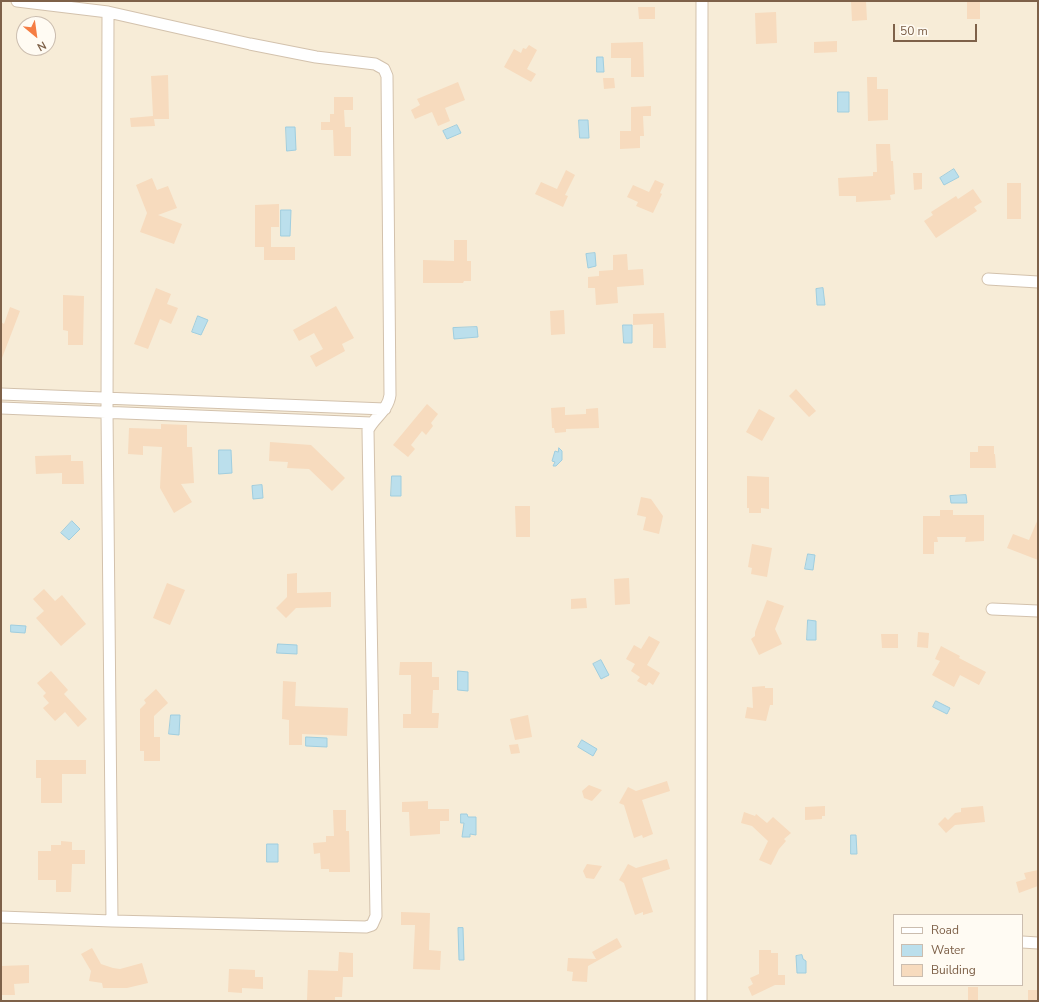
<!DOCTYPE html>
<html>
<head>
<meta charset="utf-8">
<style>
	body { margin:0 }
	#map { position:relative; width:1039px; height:1002px; overflow:hidden; background:#fff9ea; font-family:"Nunito Sans",sans-serif }
	canvas { display:block }
	.frame { position:absolute; inset:0; border:2px solid #7e6149; pointer-events:none }
	.legend { position:absolute; left:893px; top:914px; width:130px; height:72px; box-sizing:border-box; background:#fffbf3; border:1px solid #cbbdaf; margin:0; padding:5px 7px; list-style:none; font-size:12px; color:#7e6149 }
	.legend li { display:flex; align-items:center; gap:8px; height:20px }
	.legend b { width:20px; border:1px solid #cbbdaf }
	.north { position:absolute; left:16px; top:16px; width:40px; height:40px; box-sizing:border-box; background:#fffbf3; border:1px solid #cbbdaf; border-radius:50%; rotate:151deg; font-size:11px; font-weight:700; line-height:16px; text-align:center; color:#7e6149 }
	.north::after { content:''; display:block; margin:auto; width:14px; height:18px; background:#f57d43; clip-path:polygon(50% 0,100% 100%,50% 72%,0 100%) }
	.scale { position:absolute; left:893px; top:24px; width:84px; height:18px; box-sizing:border-box; border:2px solid #7e6149; border-top:0; padding-left:5px; font-size:12px; line-height:14px; white-space:nowrap; color:#7e6149; -webkit-text-stroke:3px #fffbf3; paint-order:stroke }
</style>
</head>
<body>
<div id="map">
<canvas width="1039" height="1002"></canvas>
<div class="frame"></div>
<ul class="legend">
<li><b style="height:5px;background:#fff"></b>Road</li>
<li><b style="height:11px;background:#bbdfec"></b>Water</li>
<li><b style="height:11px;background:#f7dbbe"></b>Building</li>
</ul>
<div class="north">N</div>
<div class="scale">50 m</div>
</div>
<script>
const ctx = document.querySelector('canvas').getContext('2d');
ctx.lineJoin = 'round';
function fill(path, color) { ctx.fillStyle = color; ctx.fill(path, 'evenodd'); }
function stroke(path, color, width, dash) { ctx.strokeStyle = color; ctx.lineWidth = width; ctx.lineCap = dash ? 'butt' : 'round'; ctx.setLineDash(dash || []); ctx.stroke(path); }
fill(new Path2D(`
	M1 1H1038V1001H1ZM24 24H48V48H24ZM894 915H1022V985H894Z`), '#f7ecd7');
const water = new Path2D(`
	M597 57H603L604 72H597Z
	M838 92H849V112H838Z
	M579 120H588L589 138H580Z
	M457 125 461 133 447 139 443 131Z
	M286 127H295L296 150 287 151Z
	M954 169 959 177 944 185 940 178Z
	M281 210H291L290 236H281Z
	M595 253 596 266 588 268 586 254Z
	M823 288 825 305H817L816 289Z
	M198 316 208 320 201 335 192 332Z
	M623 325H632V343H624Z
	M477 327 478 337 454 339 453 328Z
	M559 448 562 451V460L556 466H553L555 462 552 461 555 451 558 452Z
	M219 450H231L232 473 219 474Z
	M392 476H401V496H391Z
	M262 485 263 498 253 499 252 486Z
	M966 495 967 503H951L950 496Z
	M72 521 80 529 69 540 61 533Z
	M808 554 815 555 813 570 805 569Z
	M808 620 816 621V640H807Z
	M11 625 26 626 25 633 11 632Z
	M278 644 297 645V654L277 653Z
	M601 660 609 675 601 679 593 664Z
	M458 671 468 672V691L458 690Z
	M936 701 950 708 947 714 933 707Z
	M171 715H180L179 735 169 734Z
	M306 737 327 738V747L306 746Z
	M582 740 597 749 593 756 578 747Z
	M461 814H467L468 817H476V835L470 834V837H462L464 823H461Z
	M851 835H856L857 854H851Z
	M267 844H278V862H267Z
	M463 928 464 960H459L458 928Z
	M802 955 803 959 806 961V973H797L796 956Z`);
fill(water, '#bbdfec');
stroke(water, '#a0cedf', 1);
fill(new Path2D(`
	M851 1H866L867 20 852 21Z
	M967 1H980V19H967Z
	M638 7H655V19H639Z
	M776 12 777 43 756 44 755 13Z
	M837 41V52L814 53V42Z
	M643 42 644 77H631V58H611V43Z
	M529 45 537 50 527 69 536 74 531 82 504 67 514 49 521 53 523 48 526 49Z
	M168 75 169 119H154L155 126 131 127 130 118 153 116 151 76Z
	M867 77H877V89H888V120L868 121Z
	M603 78H614L615 88 604 89Z
	M458 82 465 100 445 108 450 121 438 126 432 112 415 119 411 110 420 105 417 99Z
	M334 97H353V110H344L345 127H351V156H334L333 130H321V122H330V114H334Z
	M651 106V116H643L644 136H640V148L620 149V131H631V107Z
	M876 144H890L891 161H893L895 194 890 195 891 200 856 202V196H839L838 178 873 176V172H877Z
	M566 170 575 175 565 195 568 196 563 207 535 194 541 182 557 189Z
	M913 173H922V189L914 190Z
	M152 178 157 190 168 186 177 208 158 215 182 224 174 244 140 232 147 213 136 185Z
	M655 180 664 184 660 193 662 194 653 213 636 206 638 202 627 197 633 185 649 192Z
	M1007 183H1021V219H1007Z
	M973 189 982 202 974 207 977 211 936 238 924 221 933 215 931 212 956 196 958 199Z
	M279 204V227H271V247H255V205Z
	M454 240H467V261H471V281H464L463 283H423V260L454 261Z
	M264 247H295V260H264Z
	M627 254 628 270 643 269 644 285 617 287 618 303 596 305 595 288H588V277L599 276V271L613 270V255Z
	M156 288 171 294 167 304 178 308 171 324 160 319 148 349 134 344Z
	M63 295 84 296 83 345H68V331L63 330Z
	M336 306 354 338 342 344 345 351 316 367 310 356 323 349 314 333 299 341 293 330Z
	M10 307 20 311 2 358 1 322 4 324Z
	M564 310 565 334 551 335 550 311Z
	M664 313 666 348H653V324L633 325V314Z
	M796 389 816 411 809 417 789 396Z
	M427 404 438 414 431 423 433 426 426 435 422 431 411 445 415 449 408 457 393 445Z
	M565 407V415L586 414V409L598 408 599 428 566 429V432L555 433 554 428H552L551 408Z
	M759 409 775 418 762 441 746 432Z
	M161 424 187 425V447H192L194 483 181 484 192 502 174 513 160 488 162 447 143 446V455L128 454 129 428 161 429Z
	M270 442 311 445 345 478 332 491 309 469 287 468 288 462 269 461Z
	M978 446H994V454H995L996 468H970V452H978Z
	M71 455V461H83L84 484H62V473L36 474 35 456Z
	M747 476 769 477V509L761 508V513H749V508H747Z
	M641 497 651 499 663 516 659 534 643 530 646 517 637 515Z
	M515 506H530V537H516Z
	M940 510H953V515H984V541L965 542 966 537H937L938 542H934V554H923V516H940Z
	M1038 519V560L1007 548 1013 534 1029 540Z
	M752 544 772 548 767 577 751 574 752 568 748 567Z
	M297 573V593L331 592V607L296 608 286 618 276 608 287 597V574Z
	M629 578 630 604 615 605 614 579Z
	M167 583 185 590 170 625 153 618Z
	M44 589 55 601 62 595 86 624 61 646 36 618 44 611 33 599Z
	M586 598 587 608 571 609V599Z
	M767 600 784 606 775 629 782 644 759 655 751 639 755 636V632Z
	M918 632 929 633 928 648 917 647Z
	M881 634H898V648H882Z
	M649 636 660 642 647 665 660 673 653 685 649 682 646 686 637 681 640 677 631 671 635 664 626 659 634 645 641 649Z
	M941 646 960 656 959 658 986 672 979 685 960 675 954 687 932 675 940 661 935 659Z
	M400 662H432V677H439V690H433L432 713H439L438 728H403V714H411V675H399Z
	M51 671 68 690 64 694 87 719 78 727 65 712 55 721 43 708 49 703 43 696 46 693 37 683Z
	M283 681 296 682 295 706 348 708 347 736 302 734V745H289V720L282 719Z
	M765 686V688H773V705H770L766 721 745 718 747 707 753 708 752 687Z
	M156 689 168 703 154 716V737H160V761H144V751H140V709L146 703 144 700Z
	M528 715 532 737 515 740 510 719Z
	M518 744 520 753 511 754 509 745Z
	M36 760H86V774H62V803H41V778H36Z
	M667 781 670 791 642 800 653 834 643 838 642 835 634 838 624 805 619 803 628 787 636 791Z
	M589 785 602 790 592 801 584 798 582 791Z
	M428 801V809H449V821H440V834L410 836 409 812H402V802Z
	M825 806V816H822V819L805 820V807Z
	M983 806 985 822 955 825 946 833 938 824 945 817 948 820 955 813 961 812V808Z
	M333 810H346V831H349L350 872H329V869H321L320 853 314 854 313 843 326 842V836H334Z
	M744 812 755 816 756 814 767 823 773 817 791 833 784 839 786 841 779 849 771 865 759 860 768 841 752 826 741 823Z
	M61 841 72 842V850H85V864H72L71 892H56V880H38V851H51V845H61Z
	M667 859 670 869 642 878 653 912 643 915V912L635 915 624 883 619 880 628 864 636 868Z
	M587 864 602 866 594 879 586 878 583 871Z
	M1038 870V886L1019 893 1016 882 1026 879 1024 873Z
	M401 912 430 913 429 950 441 951 440 970 413 969 415 925H401Z
	M617 938 622 947 588 966 587 982 572 981 573 972 567 971 568 958 596 959 592 952Z
	M92 948 101 964 113 968 120 969 142 963 148 983 127 988H103L102 983 89 981 91 971 81 954Z
	M759 950H771V953H778V975H785V985H775L752 996 748 987 753 984 750 978 759 974Z
	M339 952 353 953V977H343L342 997H335V1001H307L308 970 338 971Z
	M29 965V983L14 984 15 995H1V966Z
	M229 969 255 970V977H263V989L242 988V993L228 992Z
	M968 987H978V1001H968Z
	M1028 990H1038V1001H1028Z`), '#f7dbbe');
const minor = new Path2D(`
	M108 12 107 412 112 921
	M988 279 1038 282
	M1 394 385 409
	M1 408 371 423
	M992 609 1038 611
	M1 917 112 921 366 927 372 925 376 916 368 430C374 417 388 411 390 395L387 76 384 69 375 64 316 57 250 44 108 12 17 1
	M1022 942 1038 943
	M701 1001 702 1`);
stroke(minor, '#d3c2ad', 13);
stroke(minor, '#fff', 11);
</script>
</body>
</html>
